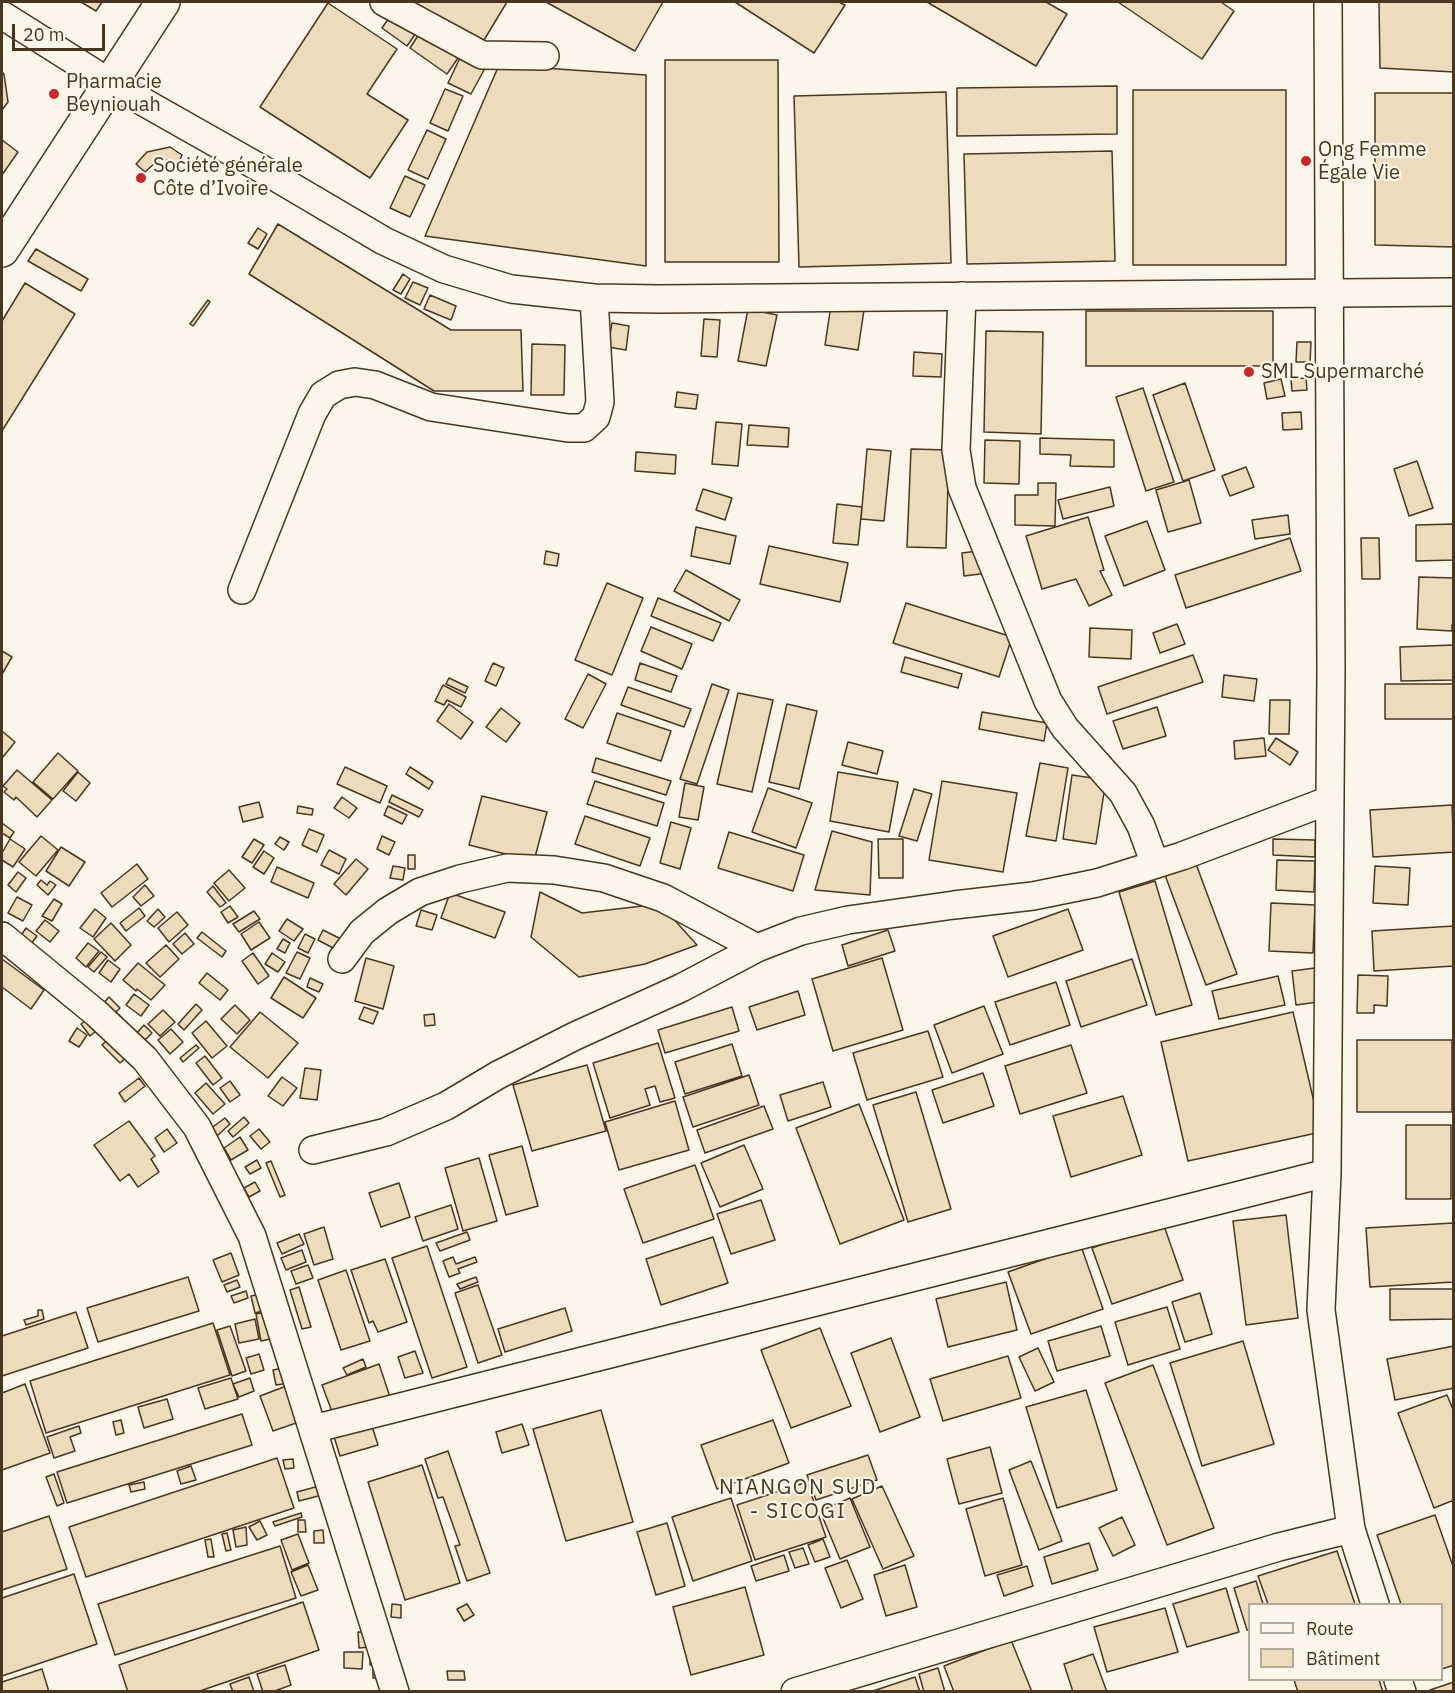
<!DOCTYPE html>
<html>
<head>
<meta charset="utf-8">
<style>
	body { margin:0 }
	#map { position:relative; width:1455px; height:1693px; overflow:hidden; background:#fbf6e9; font-family:"IBM Plex Sans",sans-serif }
	canvas { display:block }
	.frame { position:absolute; inset:0; border:3px solid #4a3520; pointer-events:none }
	.legend { position:absolute; left:1248px; top:1603px; width:195px; height:78px; box-sizing:border-box; background:#fbf6e9; border:2px solid #b4a999; margin:0; padding:8px 10px; list-style:none; font-size:18px; color:#4a3520 }
	.legend li { display:flex; align-items:center; gap:12px; height:30px }
	.legend b { width:30px; border:2px solid #b4a999 }
	.scale { position:absolute; left:12px; top:24px; width:93px; height:27px; box-sizing:border-box; border:3px solid #4a3520; border-top:0; padding-left:8px; font-size:18px; line-height:21px; white-space:nowrap; color:#4a3520; -webkit-text-stroke:4px #fbf6e9; paint-order:stroke }
</style>
</head>
<body>
<div id="map">
<canvas width="1455" height="1693"></canvas>
<div class="frame"></div>
<ul class="legend">
<li><b style="height:8px;background:#fbf6e9"></b>Route</li>
<li><b style="height:16px;background:#ecdcbc"></b>Bâtiment</li>
</ul>
<div class="scale">20 m</div>
</div>
<script>
const ctx = document.querySelector('canvas').getContext('2d');
ctx.lineJoin = 'round';
function fill(path, color) { ctx.fillStyle = color; ctx.fill(path, 'evenodd'); }
function stroke(path, color, width, dash) { ctx.strokeStyle = color; ctx.lineWidth = width; ctx.lineCap = dash ? 'butt' : 'round'; ctx.setLineDash(dash || []); ctx.stroke(path); }
function label(font, color, halo, rows, align = 'center') {
  ctx.font = font + ' "IBM Plex Sans",sans-serif'; ctx.lineWidth = 4.5; ctx.setLineDash([]); ctx.textBaseline = 'middle'; ctx.strokeStyle = halo; ctx.fillStyle = color; for (const [text, x, y, turn = 0] of rows) {
    ctx.save(); ctx.translate(x, y); ctx.rotate((+turn || 0) * Math.PI / 180); ctx.textAlign = isNaN(turn) ? turn : align; if (halo) ctx.strokeText(text, 0, 0); ctx.fillText(text, 0, 0); ctx.restore();
  }
}
const building = new Path2D(`
	M81 2H102L96 11Z
	M409 2H507L481 45Z
	M546 2H663L635 51Z
	M735 2H839L845 5 814 53Z
	M927 2H1046L1067 14 1036 66Z
	M1118 2H1221L1234 11 1202 59Z
	M1379 2H1454V72L1380 68Z
	M328 3 397 49 367 94 408 120 370 178 260 107Z
	M391 15 416 33 407 46 382 28Z
	M421 31 458 58 447 74 410 48Z
	M460 58 484 70 471 94 448 83Z
	M665 60H778L779 262H665Z
	M499 65 646 75V266L425 236Z
	M2 72 4 74 8 102 2 110Z
	M1117 86V134L957 136V88Z
	M445 89 463 96 448 131 430 123Z
	M1133 90H1286V265H1133Z
	M946 92 951 263 799 267 794 96Z
	M1375 93H1454V247L1375 245Z
	M427 130 446 139 428 179 408 170Z
	M2 140 18 152 2 175Z
	M170 147 182 155 178 164 166 160 155 163 145 172 136 164 147 152Z
	M1112 151 1115 261 967 264 964 154Z
	M405 176 425 185 410 217 390 208Z
	M278 224 451 330H521L523 391H434L249 274Z
	M258 228 267 234 258 249 248 243Z
	M36 249 88 279 81 291 28 261Z
	M403 274 410 279 401 294 393 290Z
	M413 282 428 288 420 305 405 298Z
	M25 283 75 314 2 431V321Z
	M430 295 456 306 451 320 424 309Z
	M208 300 210 302 193 326 190 324Z
	M831 305 864 310 858 350 825 345Z
	M748 309 777 315 766 366 738 361Z
	M1086 311H1273V366H1086Z
	M704 319 720 320 717 357 701 356Z
	M612 323 629 326 626 350 608 347Z
	M986 331 1043 332 1041 434 984 432Z
	M1297 342H1311L1310 362H1296Z
	M532 344 565 345 564 395H531Z
	M914 352 942 354 941 377 913 376Z
	M1306 378 1307 390 1292 391 1291 379Z
	M1281 379 1285 396 1267 399 1264 383Z
	M1185 383 1215 470 1183 481 1153 395Z
	M1143 388 1174 482 1146 491 1116 397Z
	M677 392 698 395 696 409 675 407Z
	M1301 412 1302 429 1283 430 1282 413Z
	M716 422 742 424 738 466 712 464Z
	M749 425 789 428 788 447 747 445Z
	M1040 438 1114 440V467L1070 466 1071 455 1040 454Z
	M985 440 1020 441 1019 484 984 483Z
	M867 449 891 451 884 521 861 519Z
	M911 449 949 450 946 548 907 547Z
	M636 452 676 455 675 474 635 471Z
	M1417 461 1433 508 1409 516 1394 469Z
	M1246 467 1254 487 1230 496 1222 476Z
	M1189 480 1201 523 1168 532 1156 490Z
	M1038 483H1056L1055 526 1015 525V495H1038Z
	M1110 487 1114 506 1063 519 1058 500Z
	M703 489 732 498 725 520 696 510Z
	M837 504 862 507 858 545 833 543Z
	M1288 515 1290 534 1255 539 1252 520Z
	M1088 517 1104 570 1100 571 1112 595 1089 606 1076 579 1042 589 1026 536Z
	M1147 521 1165 570 1124 586 1105 536Z
	M1454 524V560L1416 561V525Z
	M696 527 736 536 730 564 691 556Z
	M1290 538 1301 571 1186 608 1175 575Z
	M1361 538H1379L1380 579H1362Z
	M769 546 848 563 840 602 760 584Z
	M986 550 988 573 964 576 962 553Z
	M546 551 559 554 557 566 544 564Z
	M686 570 740 600 729 621 674 591Z
	M1419 577 1454 578V625H1452V631L1417 629Z
	M607 583 643 598 612 675 575 660Z
	M658 598 721 623 713 641 651 616Z
	M906 603 1012 637 999 677 893 643Z
	M1177 624 1185 644 1160 653 1153 633Z
	M651 627 692 644 682 669 641 651Z
	M1090 628 1132 630 1131 659 1089 657Z
	M1454 645V680L1401 681 1400 647Z
	M2 651 12 657 2 674Z
	M1193 655 1203 682 1107 714 1098 687Z
	M905 657 962 674 958 688 901 672Z
	M493 663 504 668 496 686 485 681Z
	M640 663 677 676 671 692 635 680Z
	M588 674 606 684 583 728 565 719Z
	M1224 675 1257 679 1254 701 1222 697Z
	M449 678 468 687 465 693 446 684Z
	M712 684 729 690 697 784 680 779Z
	M1385 684H1454V719H1385Z
	M443 685 466 697 461 707 447 700 444 705 435 701Z
	M628 687 691 709 684 727 621 705Z
	M738 693 773 700 752 792 717 784Z
	M1270 700H1290L1289 734H1269Z
	M449 704 473 722 461 739 437 721Z
	M787 704 817 711 799 789 769 782Z
	M1157 707 1166 736 1123 749 1113 721Z
	M501 708 520 723 506 742 486 727Z
	M982 712 1047 723 1044 741 979 729Z
	M617 713 671 731 661 761 607 743Z
	M2 731 15 742 3 757 2 755Z
	M1264 738 1266 756 1235 759 1234 741Z
	M1276 738 1298 752 1290 765 1268 750Z
	M848 742 883 751 877 774 842 765Z
	M58 753 78 771 53 799 33 782Z
	M596 758 671 781 666 795 592 772Z
	M1040 763 1068 768 1056 841 1026 836Z
	M345 767 387 786 380 803 337 784Z
	M410 767 433 782 429 789 406 774Z
	M17 770 52 800 37 817 16 797 14 800 4 792 7 789 3 786Z
	M78 772 90 783 76 801 63 791Z
	M838 772 898 782 889 832 830 821Z
	M1072 775 1106 780 1096 844 1063 839Z
	M595 781 664 803 657 826 587 804Z
	M942 781 1017 793 1003 872 929 860Z
	M685 783 704 787 698 820 679 817Z
	M768 788 812 803 796 848 752 832Z
	M914 789 932 794 917 841 899 836Z
	M392 795 423 810 419 817 389 802Z
	M482 796 547 812 534 861 469 845Z
	M342 797 357 808 349 818 334 808Z
	M259 802 263 817 243 822 239 807Z
	M1452 805 1454 852 1373 857 1370 810Z
	M298 806 313 809 312 815 297 813Z
	M388 806 407 815 402 824 384 815Z
	M585 816 650 838 640 866 575 844Z
	M671 822 691 828 680 869 660 863Z
	M2 823 14 832 10 838 2 833Z
	M309 829 324 835 317 852 302 845Z
	M832 831 872 842 870 895 815 890Z
	M729 832 804 855 793 891 718 868Z
	M41 836 58 850 36 876 19 862Z
	M382 836 395 842 389 855 377 849Z
	M280 837 289 842 284 850 275 844Z
	M10 839 25 849 13 867 2 860V853Z
	M254 839 264 845 252 863 242 857Z
	M878 839H903V878H879Z
	M1273 839 1315 840V857L1273 855Z
	M61 847 85 862 69 886 46 871Z
	M329 850 346 859 339 874 321 865Z
	M264 851 274 858 264 874 253 867Z
	M408 855H415V869H408Z
	M356 859 368 869 346 895 334 884Z
	M1277 860 1315 861 1314 892 1276 890Z
	M137 864 148 879 112 907 101 893Z
	M1196 864 1237 974 1206 985 1165 875Z
	M393 866 405 868 403 880 390 878Z
	M1375 866 1410 868 1408 905 1373 903Z
	M277 867 314 883 308 898 271 882Z
	M229 870 245 888 229 901 214 883Z
	M18 872 26 878 16 892 8 885Z
	M41 880 47 885 50 881 56 885 48 895 37 885Z
	M1155 881 1192 1005 1156 1015 1119 892Z
	M145 885 154 896 141 906 133 897Z
	M213 886 226 903 220 907 207 892Z
	M540 892 582 913 660 904 697 945 645 964 579 977 531 937Z
	M450 893 505 912 495 938 441 918Z
	M17 897 32 905 23 921 8 913Z
	M54 899 62 904 52 921 42 916Z
	M1271 903 1315 905 1313 953 1269 951Z
	M230 906 238 917 228 923 221 912Z
	M139 908 145 916 126 931 120 923Z
	M95 909 106 918 93 937 80 928Z
	M158 909 165 917 154 927 147 921Z
	M1068 909 1083 950 1008 977 993 936Z
	M421 910 437 915 432 930 416 926Z
	M254 911 260 919 239 932 233 924Z
	M177 912 188 925 169 942 158 928Z
	M287 919 303 929 294 941 279 931Z
	M45 920 59 931 50 942 36 931Z
	M259 922 270 938 251 950 241 934Z
	M111 923 131 945 115 961 94 939Z
	M1454 926V966L1374 971 1372 931Z
	M26 928 37 936 28 948 18 940Z
	M323 930 341 939 335 949 318 940Z
	M888 930 895 951 848 966 842 945Z
	M202 932 226 951 222 957 197 938Z
	M185 933 194 944 182 954 173 944Z
	M305 934 315 939 308 953 298 948Z
	M283 939 290 943 285 953 277 949Z
	M88 943 99 951 86 967 76 958Z
	M166 945 179 959 160 977 146 963Z
	M101 952 107 957 94 972 88 967Z
	M297 952 310 958 300 979 286 973Z
	M253 953 269 976 258 984 242 961Z
	M272 953 285 962 278 972 265 964Z
	M366 958 394 966 383 1009 355 1001Z
	M882 958 903 1030 833 1051 812 979Z
	M2 959 44 990 31 1009 2 987Z
	M1132 959 1147 1005 1081 1027 1066 981Z
	M108 960 120 969 111 982 99 973Z
	M138 963 165 985 151 1000 137 989 136 991 123 980Z
	M1315 968 1318 1002 1296 1005 1292 971Z
	M207 973 228 990 220 1000 199 983Z
	M1358 975 1388 976 1387 1006 1374 1005V1013H1357Z
	M1278 976 1285 1005 1219 1019 1212 991Z
	M284 977 316 998 303 1018 271 998Z
	M310 978 323 984 319 992 307 987Z
	M1056 982 1070 1025 1010 1045 995 1002Z
	M798 991 805 1015 757 1030 749 1007Z
	M134 994 149 1005 141 1016 126 1005Z
	M109 997 120 1008 116 1012 122 1018 113 1026 97 1010Z
	M196 1004 202 1010 184 1030 178 1024Z
	M235 1005 250 1020 237 1034 221 1019Z
	M984 1006 1003 1054 952 1073 934 1025Z
	M364 1007 378 1012 373 1024 359 1019Z
	M732 1007 739 1031 665 1053 658 1030Z
	M163 1010 175 1022 160 1036 148 1024Z
	M260 1012 298 1043 268 1078 230 1047Z
	M1293 1012 1321 1132 1188 1161 1161 1042Z
	M96 1013 105 1024 90 1036 81 1024Z
	M434 1014 435 1025 425 1026 424 1015Z
	M206 1021 227 1046 212 1058 192 1033Z
	M144 1025 152 1033 143 1042 136 1034Z
	M77 1028 87 1035 79 1047 69 1041Z
	M171 1029 183 1042 170 1054 158 1040Z
	M928 1031 943 1077 867 1100 853 1053Z
	M112 1035 130 1054 120 1063 102 1045Z
	M1357 1040H1452V1112H1357Z
	M658 1043 675 1098 660 1102 655 1086 645 1089 650 1105 610 1118 593 1063Z
	M732 1044 742 1076 685 1094 675 1062Z
	M196 1045 199 1048 183 1062 180 1058Z
	M1071 1045 1087 1093 1020 1114 1005 1066Z
	M205 1056 222 1078 213 1085 196 1063Z
	M587 1065 606 1131 532 1151 513 1085Z
	M305 1068 321 1070 317 1100 300 1098Z
	M983 1073 994 1106 943 1123 932 1090Z
	M749 1075 759 1105 693 1127 683 1097Z
	M282 1077 297 1088 283 1106 268 1096Z
	M139 1078 145 1086 125 1102 119 1093Z
	M230 1081 240 1095 230 1102 220 1088Z
	M823 1082 831 1107 788 1121 780 1095Z
	M206 1083 225 1104 213 1114 195 1093Z
	M916 1092 951 1209 908 1222 873 1105Z
	M1123 1096 1142 1155 1071 1177 1053 1116Z
	M675 1101 689 1150 619 1170 605 1122Z
	M859 1104 904 1220 840 1244 796 1128Z
	M764 1106 773 1129 705 1153 697 1130Z
	M244 1117 249 1123 233 1137 228 1131Z
	M225 1118 230 1124 217 1136 210 1129Z
	M129 1121 155 1156 151 1159 159 1172 138 1187 129 1174 120 1181 94 1145Z
	M1406 1125H1451V1199H1406Z
	M167 1129 177 1143 164 1152 155 1138Z
	M259 1129 270 1142 261 1149 250 1136Z
	M240 1137 248 1150 231 1160 224 1148Z
	M744 1145 763 1189 720 1207 701 1163Z
	M522 1146 538 1206 506 1215 489 1155Z
	M479 1158 497 1221 463 1231 445 1168Z
	M257 1160 261 1168 250 1174 245 1167Z
	M271 1161 285 1195 280 1197 266 1163Z
	M695 1165 714 1219 643 1243 624 1189Z
	M255 1182 260 1191 249 1197 244 1188Z
	M399 1183 410 1217 381 1227 369 1193Z
	M761 1200 775 1240 731 1254 717 1214Z
	M451 1205 458 1229 423 1241 415 1217Z
	M1286 1215 1298 1318 1246 1325 1233 1221Z
	M1163 1223 1183 1280 1112 1304 1092 1248Z
	M1454 1223V1282L1370 1287 1366 1228Z
	M324 1227 333 1259 314 1265 304 1234Z
	M467 1232 470 1240 440 1251 436 1243Z
	M299 1234 304 1244 282 1254 277 1243Z
	M713 1237 728 1283 661 1305 646 1259Z
	M427 1246 467 1367 432 1378 392 1258Z
	M1081 1246 1103 1309 1031 1334 1008 1272Z
	M302 1250 306 1262 286 1270 281 1258Z
	M231 1253 239 1275 222 1282 213 1260Z
	M453 1257 456 1264 475 1257 477 1262 458 1269 460 1273 449 1277 443 1261Z
	M385 1259 407 1322 378 1332 373 1321 369 1323 351 1270Z
	M308 1265 313 1278 296 1284 291 1271Z
	M346 1270 370 1341 341 1350 318 1280Z
	M188 1277 199 1311 98 1342 87 1308Z
	M476 1277 478 1282 460 1289 457 1284Z
	M237 1280 240 1287 227 1292 224 1285Z
	M1006 1282 1017 1330 948 1347 936 1299Z
	M478 1285 502 1355 478 1363 455 1293Z
	M299 1287 311 1327 302 1329 290 1290Z
	M1390 1289H1454V1319L1390 1320Z
	M246 1291 248 1298 234 1303 231 1296Z
	M1200 1293 1212 1334 1185 1342 1172 1302Z
	M262 1294 266 1310 255 1313 251 1296Z
	M1167 1307 1180 1349 1128 1365 1115 1322Z
	M565 1308 572 1331 505 1352 498 1329Z
	M38 1310H42L44 1319 26 1325 24 1320 38 1316Z
	M269 1311 275 1338 261 1341 256 1314Z
	M76 1312 88 1348 2 1376V1336Z
	M255 1319 259 1339 239 1343 235 1324Z
	M213 1323 230 1375 46 1433 30 1381Z
	M230 1326 246 1371 232 1376 217 1330Z
	M1101 1326 1110 1356 1057 1371 1048 1341Z
	M820 1328 851 1406 791 1428 761 1350Z
	M891 1338 920 1417 880 1432 851 1353Z
	M1243 1341 1274 1444 1202 1466 1170 1363Z
	M1454 1346V1388L1395 1400 1387 1359Z
	M1038 1348 1054 1382 1035 1391 1019 1357Z
	M415 1351 423 1373 405 1378 398 1357Z
	M259 1354 264 1370 251 1374 246 1358Z
	M1008 1356 1021 1398 943 1421 930 1379Z
	M363 1359 366 1367 347 1375 343 1368Z
	M379 1364 390 1397 334 1417 322 1385Z
	M1153 1365 1214 1528 1167 1545 1105 1383Z
	M288 1367 290 1383 276 1385 273 1370Z
	M231 1378 238 1399 205 1409 198 1388Z
	M250 1378 254 1391 239 1397 233 1384Z
	M25 1384 50 1453 2 1470V1393Z
	M289 1385 302 1421 273 1431 260 1396Z
	M1086 1390 1117 1490 1057 1508 1026 1407Z
	M1447 1395 1454 1412V1500L1434 1508 1398 1413Z
	M167 1399 173 1419 144 1428 138 1407Z
	M601 1410 633 1522 566 1541 533 1429Z
	M242 1414 252 1445 67 1503 57 1472Z
	M369 1417 378 1445 340 1456 331 1427Z
	M121 1420 124 1433 116 1435 113 1422Z
	M773 1420 789 1463 717 1489 701 1445Z
	M522 1424 529 1445 502 1453 496 1432Z
	M79 1426 81 1433 70 1437 75 1451 54 1458 47 1437Z
	M990 1447 1002 1493 959 1504 947 1459Z
	M448 1451 490 1573 467 1581 455 1546 460 1545 443 1497 438 1498 425 1459Z
	M868 1455 877 1480 816 1500 807 1475Z
	M277 1458 294 1508 86 1577 69 1527Z
	M293 1459 294 1468 285 1469 283 1460Z
	M1031 1461 1062 1541 1039 1550 1009 1470Z
	M422 1465 460 1583 405 1600 368 1482Z
	M191 1466 196 1480 181 1484 177 1471Z
	M54 1474 64 1503 57 1506 46 1477Z
	M144 1482 145 1489 131 1492 129 1485Z
	M807 1482 826 1537 755 1560 737 1505Z
	M319 1486 322 1495 299 1501 297 1492Z
	M882 1486 914 1556 883 1569 852 1499Z
	M731 1498 752 1561 693 1581 672 1517Z
	M850 1498 870 1547 840 1559 820 1511Z
	M1003 1498 1022 1565 985 1576 966 1509Z
	M301 1513 302 1517 275 1526 273 1522Z
	M1435 1515 1454 1569V1665L1442 1669V1604H1401L1377 1535Z
	M49 1516 67 1569 2 1590V1532Z
	M1122 1517 1135 1545 1113 1556 1099 1528Z
	M298 1520H305L306 1532H298Z
	M260 1521 267 1535 257 1540 249 1527Z
	M667 1523 685 1586 656 1595 637 1532Z
	M246 1527 247 1545 236 1547 233 1530Z
	M323 1530 324 1543H314V1531Z
	M227 1533 231 1550 226 1551 222 1534Z
	M298 1534 309 1563 292 1570 281 1540Z
	M211 1539 214 1557H208L205 1540Z
	M823 1539 830 1557 815 1562 808 1545Z
	M1089 1543 1098 1570 1052 1584 1044 1557Z
	M280 1546 296 1598 115 1655 98 1604Z
	M803 1548 809 1564 795 1568 789 1552Z
	M1337 1551 1355 1604H1268L1258 1576Z
	M784 1555 789 1571 756 1581 751 1566Z
	M847 1560 863 1599 841 1608 825 1568Z
	M308 1565 318 1590 301 1596 291 1572Z
	M905 1565 917 1607 886 1616 874 1575Z
	M1027 1566 1033 1586 1004 1596 997 1575Z
	M74 1574 97 1644 2 1676V1598Z
	M1256 1581 1263 1604H1250V1630H1247L1234 1588Z
	M745 1587 764 1655 691 1675 673 1607Z
	M1226 1588 1239 1632 1187 1647 1173 1604Z
	M303 1602 319 1650 197 1692H128L119 1665Z
	M392 1604 401 1605V1618L391 1617Z
	M467 1604 474 1615 464 1621 457 1609Z
	M1165 1608 1178 1652 1107 1672 1094 1627Z
	M358 1632H366V1640H378V1647H374L375 1662H377V1678H373V1665H370V1647L359 1648Z
	M1011 1640 1032 1692H954L944 1666Z
	M344 1652H363L362 1669 344 1668Z
	M1093 1654 1107 1692H1073L1064 1664Z
	M285 1665 291 1685 272 1692H263L257 1674Z
	M938 1668 945 1692H924L919 1674Z
	M42 1669 49 1692H2V1682Z
	M447 1671H464L465 1680H448Z
	M249 1677 254 1692H233L230 1684Z
	M915 1677 920 1692H870Z
	M1294 1680H1379L1383 1692H1298Z
	M1454 1682V1692H1430V1690Z`);
fill(building, '#ecdcbc');
stroke(building, '#4a3520', 1.5);
const minor = new Path2D(`
	M384 2 482 55 545 56
	M1328 2 1331 670 1327 1173 1321 1310 1351 1529 1375 1604
	M2 15 110 83 260 168 384 241 444 269 511 289 594 298 660 299 1454 292
	M962 296 956 450 962 488 1048 701 1065 728 1123 793 1141 826 1155 864
	M242 590 312 414 323 395 339 385 355 382 375 385 431 407 568 428H584L596 417 600 402 594 298
	M2 936 96 1013 145 1059 197 1127 252 1236 395 1692
	M342 959 362 932 388 911 420 892 460 879 507 868 554 870 604 878 663 898 757 948
	M313 1150 386 1132 446 1106 498 1075 575 1036 681 988 757 948 801 931 848 920 954 905 1033 896 1097 883 1182 856 1330 800
	M313 1429 1327 1173
	M1398 1680 1402 1692
	M795 1692 1279 1547 1351 1529`);
const tertiary = new Path2D(`
	M2 250 163 2`);
stroke(minor, '#4a3520', 30);
stroke(tertiary, '#4a3520', 36);
stroke(minor, '#fbf6e9', 27);
stroke(tertiary, '#fbf6e9', 33);
for (const [x, y, r, color] of [
	[54,94,6,"#c62828"],
	[1306,161,6,"#c62828"],
	[141,178,6,"#c62828"],
	[1249,372,6,"#c62828"]
]) { const dot = new Path2D(); dot.arc(x, y, r, 0, 2 * Math.PI); ctx.fillStyle = color; ctx.fill(dot); stroke(dot, '#fbf6e9', 2); }
label('20px', '#4a3520', '#fbf6e9', [
	["Pharmacie",66,82],
	["Beyniouah",66,105],
	["Ong Femme",1318,150],
	["Égale Vie",1318,173],
	["Société générale",153,166],
	["Côte d’Ivoire",153,189],
	["SML Supermarché",1261,372]
], 'left');
ctx.letterSpacing = '1.5px';
label('21px', '#4a3520', '#fbf6e9', [
	["NIANGON SUD",798,1488],
	["- SICOGI",798,1512]
]);
ctx.letterSpacing = '0px';
</script>
</body>
</html>
